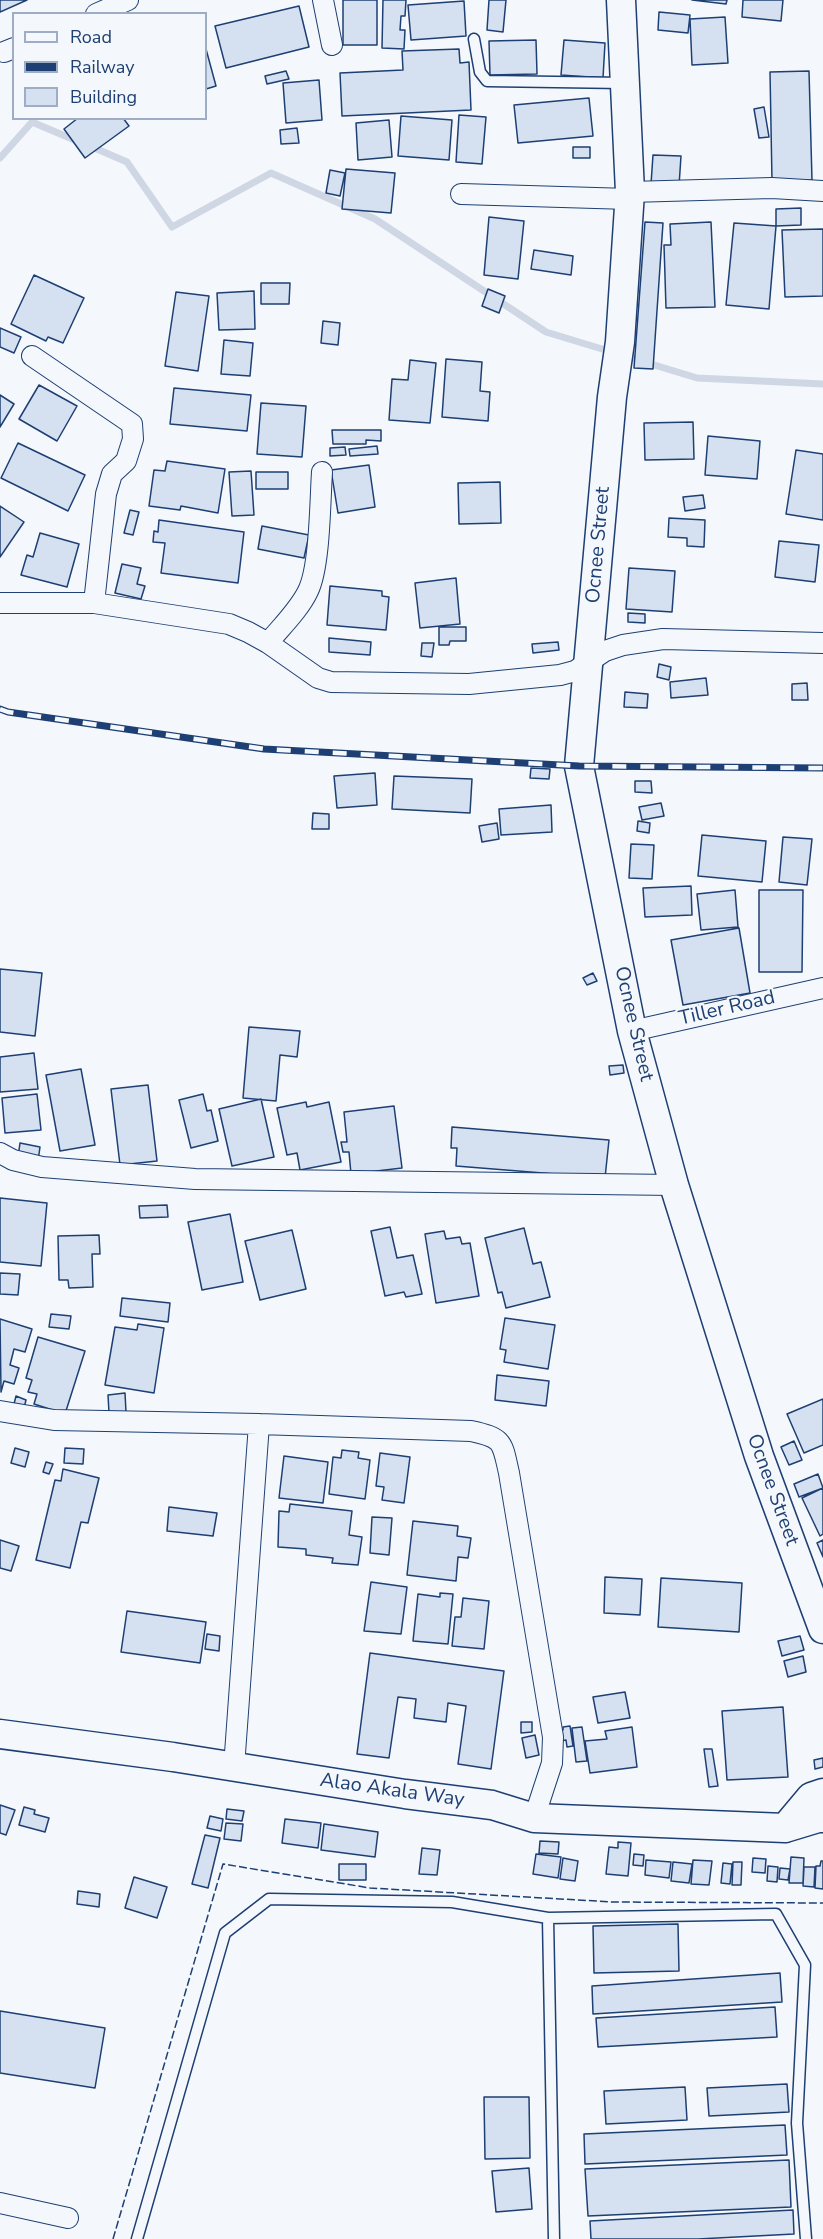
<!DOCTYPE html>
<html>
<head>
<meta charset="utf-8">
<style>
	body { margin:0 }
	#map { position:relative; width:823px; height:2239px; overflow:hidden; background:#f4f7fb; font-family:"Nunito Sans",sans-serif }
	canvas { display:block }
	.legend { position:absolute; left:12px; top:12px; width:195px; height:108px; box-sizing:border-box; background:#f4f7fb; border:2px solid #9eadc5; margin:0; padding:8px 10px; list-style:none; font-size:18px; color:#1d3f73 }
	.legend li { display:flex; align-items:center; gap:12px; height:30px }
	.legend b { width:30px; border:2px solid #9eadc5 }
</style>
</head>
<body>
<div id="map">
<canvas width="823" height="2239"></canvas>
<ul class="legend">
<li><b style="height:8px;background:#f4f7fb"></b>Road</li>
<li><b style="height:8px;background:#1d3f73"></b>Railway</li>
<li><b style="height:16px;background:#d5e0f0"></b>Building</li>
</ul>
</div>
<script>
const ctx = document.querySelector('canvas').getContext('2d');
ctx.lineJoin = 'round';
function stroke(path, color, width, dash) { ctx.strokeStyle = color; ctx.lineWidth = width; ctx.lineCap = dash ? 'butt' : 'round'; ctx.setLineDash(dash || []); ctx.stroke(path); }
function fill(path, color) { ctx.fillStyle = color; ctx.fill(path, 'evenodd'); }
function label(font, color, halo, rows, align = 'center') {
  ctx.font = font + ' "Nunito Sans",sans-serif'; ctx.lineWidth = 4.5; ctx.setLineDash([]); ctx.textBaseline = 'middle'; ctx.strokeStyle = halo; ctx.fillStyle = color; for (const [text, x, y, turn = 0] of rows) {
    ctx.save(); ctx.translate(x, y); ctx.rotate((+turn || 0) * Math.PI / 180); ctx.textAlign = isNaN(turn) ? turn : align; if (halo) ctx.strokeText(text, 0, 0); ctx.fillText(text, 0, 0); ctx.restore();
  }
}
stroke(new Path2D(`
	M90 146 127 162 172 227 271 173 375 219 546 332 612 352
	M0 158 32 122 77 141
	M625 356 697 378 823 384`), '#cfd7e4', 7);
const building = new Path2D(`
	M0 0H27L0 12Z
	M343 0H377V45H343Z
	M383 0H406L405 16H401L400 30H405L404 49 382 48Z
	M489 0H506L503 32 487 30Z
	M692 0H727L726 4Z
	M743 0H783L781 21 742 17Z
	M464 1 466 36 411 40 408 5Z
	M299 6 309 47 226 68 215 26Z
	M659 12 690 15 688 33 658 30Z
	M725 17 728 63 692 65 690 19Z
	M536 40 537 74 490 75 489 41Z
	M564 40 605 43 603 78 561 75Z
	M206 49 216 86 206 89Z
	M459 49 460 63 469 62 471 110 342 116 340 73 403 70 402 51Z
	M286 71 289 79 267 84 265 76Z
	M809 71 812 180 772 181 770 72Z
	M319 80 322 120 286 123 283 83Z
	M589 98 593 136 518 143 514 105Z
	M764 107 769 137 759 138 754 109Z
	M459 115 486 117 482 164 456 162Z
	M401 116 452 120 449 160 398 156Z
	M78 118H123L129 126 85 158 64 129Z
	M389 120 392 157 358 160 356 123Z
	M297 128 299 143 281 144 280 130Z
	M573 147H590V158H573Z
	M653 155 681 156 679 186 651 184Z
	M346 169 395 173 391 213 342 209Z
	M330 170 345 173 340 196 326 193Z
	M801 208V225L776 226V209Z
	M489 217 524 221 518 279 484 275Z
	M645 222 663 223 653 369 634 368Z
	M711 222 715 307 666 308 664 245H671L670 224Z
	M734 223 776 226 769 309 726 305Z
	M823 229V296L785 297 782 230Z
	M534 250 573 256 571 275 531 269Z
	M34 275 84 298 63 343 48 337 46 341 11 324Z
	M261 283H290L289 304H261Z
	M488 289 505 296 499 313 482 306Z
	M254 291 255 329 219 330 217 293Z
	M176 292 209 296 198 371 165 366Z
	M323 321 340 323 338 345 321 343Z
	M0 328 21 337 14 353 0 347Z
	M224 340 253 343 250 376 221 374Z
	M446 359 482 362 480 391 490 392 488 421 442 417Z
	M410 360 436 363 430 423 389 420 392 379 408 380Z
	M39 385 77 406 57 441 19 419Z
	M174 388 251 395 247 431 170 424Z
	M0 395 14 404 0 427Z
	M261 403 306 406 302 457 257 454Z
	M693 422 694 459 645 460 644 423Z
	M332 430H381V441L366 440V444H333Z
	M708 436 760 441 757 479 705 475Z
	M18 443 85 475 68 511 1 478Z
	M377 446 378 454 350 456 349 449Z
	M345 447 346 455 330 456V448Z
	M796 450 823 454V520L786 514Z
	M167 461 225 469 218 513 181 506 180 510 149 506 154 470 165 471Z
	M369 465 375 507 338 513 331 470Z
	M251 471 254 515 232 516 229 472Z
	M256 472H288V489H256Z
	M500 482 501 523 459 524 458 483Z
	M703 495 705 508 685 511 683 497Z
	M0 506 24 522 0 557Z
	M130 510 139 512 133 535 124 533Z
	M669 518 705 520 704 547 687 546V538L668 537Z
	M159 520 244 532 238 583 161 573 165 543 153 542 154 531 158 532Z
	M262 526 309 535 304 558 258 549Z
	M40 533 79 544 67 587 21 575 27 555 33 557Z
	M779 541 819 545 815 582 775 577Z
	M122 564 141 568 137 584 145 586 141 599 115 593Z
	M629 568 675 571 672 612 626 609Z
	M456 578 460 624 420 628 415 583Z
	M330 586 382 591V596L389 597 386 630 327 625Z
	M628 613 645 614V623L628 622Z
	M439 627H466V641H450L449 645H439Z
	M329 638 371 642 370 655 329 652Z
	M558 642 559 650 533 653 532 644Z
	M422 643H434L432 657 421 656Z
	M659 664 671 667 669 680 657 677Z
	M706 678 708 695 671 698 670 682Z
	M807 683 808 700H792V684Z
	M625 692 648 694 647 708 624 707Z
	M531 768 550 769 549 779 530 778Z
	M375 773 377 805 337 808 334 776Z
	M394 776 472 779 470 813 392 809Z
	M635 781H651L652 793 635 792Z
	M661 803 664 816 642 820 639 807Z
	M551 805 552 832 501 835 499 809Z
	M313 813 329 814V829H312Z
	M638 821 650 823 649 833 637 831Z
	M497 823 499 839 482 842 479 826Z
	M702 835 766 841 762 882 698 876Z
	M783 837 812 839 807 885 779 882Z
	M631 844 654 845 652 879 629 878Z
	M691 886 692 915 645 917 643 888Z
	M735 890 738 927 701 930 697 894Z
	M759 890H803L802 972H759Z
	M739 928 750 993 683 1005 671 940Z
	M0 969 42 973 35 1036 0 1032Z
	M593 973 597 981 587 985 583 978Z
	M249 1027 300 1031 297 1057 280 1055 276 1101 243 1098Z
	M34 1053 38 1089 0 1092V1057Z
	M623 1065 624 1073 610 1075 609 1066Z
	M81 1069 95 1145 60 1151 46 1075Z
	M148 1085 157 1161 120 1165 111 1089Z
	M37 1094 41 1130 5 1133 2 1098Z
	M203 1094 207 1111 211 1110 218 1141 191 1148 179 1100Z
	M261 1099 274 1157 232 1166 219 1109Z
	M306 1102 307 1107 329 1102 341 1162 300 1170 297 1153 287 1155 277 1108Z
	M394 1106 402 1168 351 1174 349 1152H343L341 1142H347L344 1112Z
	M452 1127 609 1140 605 1178 456 1166 457 1148H451Z
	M20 1143 40 1147 38 1161 18 1157Z
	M0 1198 47 1203 41 1266 0 1262Z
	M167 1205 168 1217 140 1218 139 1206Z
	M230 1214 243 1282 202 1290 188 1222Z
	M390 1227 397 1258 413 1255 422 1294 406 1297 404 1292 385 1296 371 1231Z
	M524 1228 533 1264 541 1262 550 1297 506 1308 502 1292 498 1293 485 1238Z
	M292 1230 306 1289 260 1300 245 1241Z
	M444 1231 446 1239 460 1237 462 1244 470 1243 479 1296 436 1303 425 1234Z
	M99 1235 100 1254H92L93 1287 69 1288 68 1280H59L58 1236Z
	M0 1273 20 1274 18 1295 0 1294Z
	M122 1298 170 1303 168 1322 120 1316Z
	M51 1314 71 1316 69 1329 49 1327Z
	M505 1318 555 1325 548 1369 504 1362 506 1350 500 1349Z
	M0 1319 32 1329 25 1352 14 1349 10 1365 19 1368 14 1384 4 1381 1 1392Z
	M138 1324 164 1328 154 1393 105 1385 115 1327 137 1330Z
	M38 1337 85 1351 65 1414 34 1404 37 1394 28 1392 32 1380 26 1378Z
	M497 1375 549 1381 546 1406 495 1400Z
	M125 1393 126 1412 109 1413 108 1395Z
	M16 1396 26 1400 23 1412 13 1408Z
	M823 1399V1445L804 1453 787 1414Z
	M794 1441 802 1460 789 1465 781 1447Z
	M15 1448 29 1452 25 1467 11 1463Z
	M65 1448 84 1449 83 1464 64 1463Z
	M342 1450 359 1452 358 1458 370 1460 365 1499 329 1494 333 1457 341 1458Z
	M380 1453 410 1457 404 1503 382 1500 384 1487 376 1486Z
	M284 1456 328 1462 323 1503 279 1498Z
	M46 1462 53 1464 49 1474 43 1472Z
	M63 1469 99 1478 88 1523 81 1522 70 1568 36 1560 55 1480 61 1481Z
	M818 1474 823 1488 799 1497 794 1484Z
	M823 1488V1534L820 1536 802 1498Z
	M290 1504 352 1511 349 1535 362 1537 358 1565 332 1563 333 1558 306 1555V1549L278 1547 279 1511 289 1512Z
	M169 1507 217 1513 213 1536 167 1531Z
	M372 1517 392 1518 389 1555 370 1553Z
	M413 1521 458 1526 457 1536 471 1538 468 1558 458 1557 456 1581 407 1575Z
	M0 1540 19 1546 11 1571 0 1568Z
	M823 1540V1557L817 1543Z
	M605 1577 642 1579 640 1615 604 1613Z
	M661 1578 742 1583 739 1632 658 1627Z
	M371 1582 407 1587 401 1634 364 1631Z
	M440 1593 453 1594 448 1644 413 1641 418 1594 440 1597Z
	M463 1598 489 1601 484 1649 452 1646 455 1617H461Z
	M127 1611 206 1622 200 1663 121 1652Z
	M207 1634 220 1636 219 1651 205 1649Z
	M800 1636 804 1650 782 1656 778 1641Z
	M370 1653 504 1671 491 1769 458 1764 466 1706 448 1703 446 1722 414 1718 416 1699 398 1697 389 1758 357 1754Z
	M803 1656 806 1672 788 1677 784 1661Z
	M625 1692 630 1718 598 1723 593 1697Z
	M783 1707 788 1777 727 1780 722 1711Z
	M521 1722H532V1732L521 1733Z
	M570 1726 573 1746 567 1747 566 1740 561 1741 559 1730H563V1727Z
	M582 1727 587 1761 576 1762 572 1728Z
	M632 1727 637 1767 590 1773 585 1741 607 1739 605 1731Z
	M535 1735 539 1755 526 1758 522 1738Z
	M704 1749H712L718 1786 709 1787Z
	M823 1758V1767L815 1769 814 1760Z
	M0 1805 15 1810 6 1835 0 1833Z
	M24 1807 35 1810 34 1814 49 1818 45 1832 19 1825Z
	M227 1809 244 1811 242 1821 226 1819Z
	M210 1816 223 1819 221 1831 207 1828Z
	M285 1819 321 1823 318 1848 282 1843Z
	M226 1823 243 1824 241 1841 224 1839Z
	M324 1824 378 1832 375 1857 321 1850Z
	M205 1835 220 1838 208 1888 192 1884Z
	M540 1841 559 1842 558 1854 539 1853Z
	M618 1842 631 1843 628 1876 606 1874 609 1847 618 1848Z
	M422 1848 440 1850 437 1875 419 1874Z
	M536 1854 561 1857 558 1878 533 1874Z
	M634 1854 644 1855 643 1866 633 1865Z
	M791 1857 804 1858 803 1883H789Z
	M563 1858 578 1861 575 1881 560 1879Z
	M753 1858 766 1859 765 1873 752 1872Z
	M646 1860 671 1862 669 1878 645 1875Z
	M693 1860 712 1861 709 1885 691 1884Z
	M821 1861H823V1889L815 1888 816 1866H820Z
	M673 1862 692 1864 689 1883 671 1881Z
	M733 1862H742L741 1885H732Z
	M723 1863 732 1864 730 1884 721 1883Z
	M339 1864H366V1880H339Z
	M768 1866 778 1867 777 1882 767 1881Z
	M804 1867H815L814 1887 803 1886Z
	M780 1868 790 1869 788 1880 779 1879Z
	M134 1877 167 1887 157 1918 125 1908Z
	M78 1891 100 1894 99 1907 77 1904Z
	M678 1924 679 1971 594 1973 593 1926Z
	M780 1973 782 2002 593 2014 592 1986Z
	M775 2007 777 2037 598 2047 596 2018Z
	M0 2011 105 2028 95 2088 0 2073Z
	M787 2084 789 2112 709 2116 707 2088Z
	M685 2087 687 2120 606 2124 604 2091Z
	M484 2097H529L530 2158 485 2159Z
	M785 2125 787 2155 585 2164 584 2134Z
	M789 2160 791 2207 588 2216 585 2169Z
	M529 2168 532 2209 496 2212 492 2171Z
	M793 2210 794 2234 698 2239H591L590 2221Z`);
fill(building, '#d5e0f0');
stroke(building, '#1d3f73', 1.5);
const lane = new Path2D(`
	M474 39 480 72 487 81 624 83
	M548 1918 554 2239
	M137 2239 225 1933 269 1899 452 1902 548 1918 776 1914 805 1965 797 2123 806 2239`);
const street = new Path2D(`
	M323 0 332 45
	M96 14 128 0
	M4 52 14 48
	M630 192 772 188 823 191
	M461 194 629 199
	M32 356 132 424 133 439 126 461 112 474 106 494 94 603
	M0 603H94L229 624 248 632 268 643 318 678 331 682 469 684 560 675 575 671 605 651 623 645 663 639 823 643
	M268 643C281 627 299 610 308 591 320 567 320 502 322 472
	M632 1031 823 988
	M0 1153 13 1160 42 1167 195 1179 674 1185
	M0 1411 54 1420 259 1424 471 1431C504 1438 502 1442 509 1473L553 1737 552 1763 534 1818
	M234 1767 259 1424
	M0 2203 68 2218`);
const secondary = new Path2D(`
	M621 0 630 192 620 342 612 397 579 766 632 1031 674 1185 759 1456 823 1629
	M0 1734 173 1757 405 1794 492 1805 534 1818 785 1828 818 1818H823
	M785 1828 811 1797 823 1793`);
stroke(lane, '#1d3f73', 13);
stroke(street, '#1d3f73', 22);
stroke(secondary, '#1d3f73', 31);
stroke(lane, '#f4f7fb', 10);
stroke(street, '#f4f7fb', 20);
stroke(secondary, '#f4f7fb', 28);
const rail = new Path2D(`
	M0 709 8 712 264 749 579 766 823 768`);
stroke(rail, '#1d3f73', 7);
stroke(rail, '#f4f7fb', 4.5, [14]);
stroke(new Path2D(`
	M113 2239 223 1864 370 1888 613 1902 823 1903`), '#1d3f73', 1.5, [8, 3]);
label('20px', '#1d3f73', '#f4f7fb', [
	["Ocnee Street",599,545,-85],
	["Tiller Road",727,1009,-13],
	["Ocnee Street",633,1024,77],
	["Ocnee Street",772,1490,70],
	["Alao Akala Way",392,1791,8]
]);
</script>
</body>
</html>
